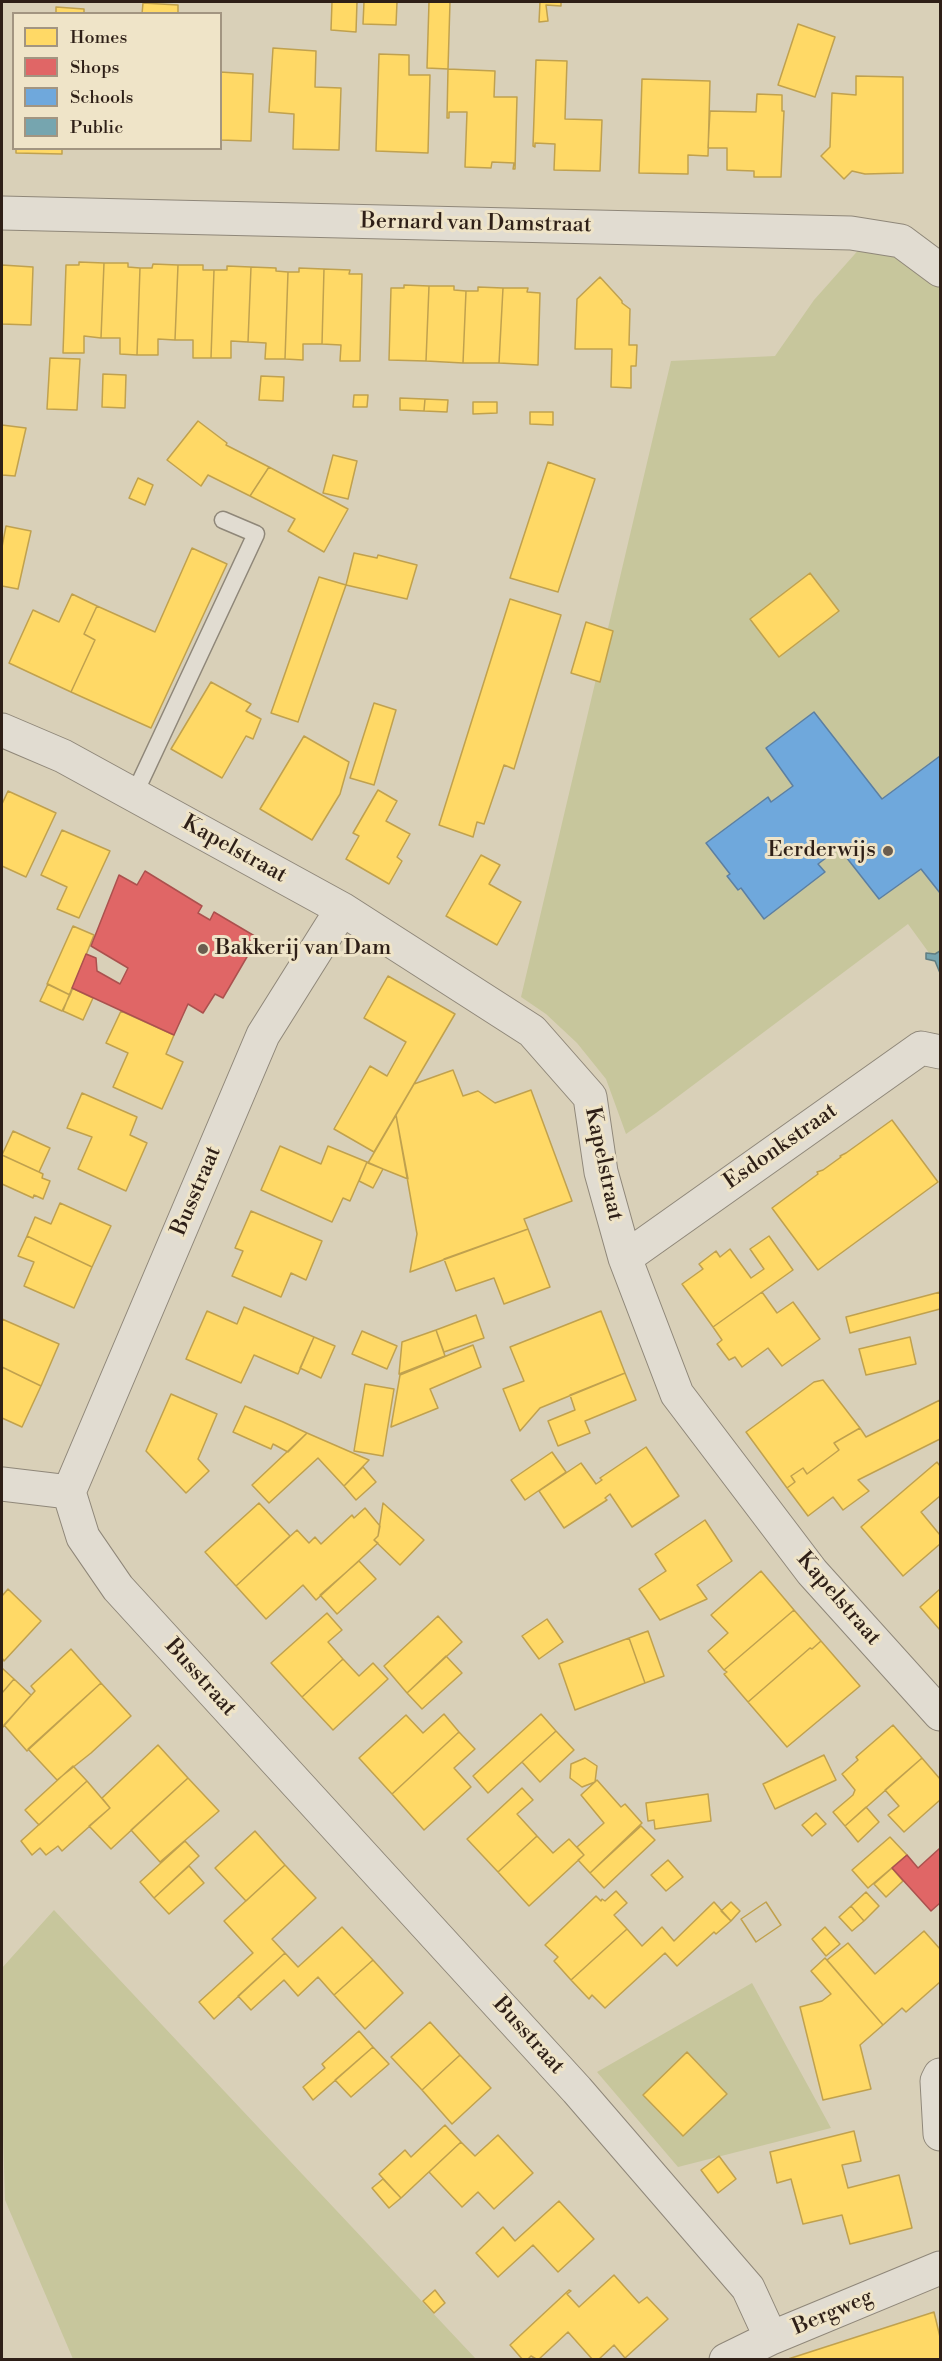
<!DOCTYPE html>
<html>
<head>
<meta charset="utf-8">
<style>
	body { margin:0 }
	#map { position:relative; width:942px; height:2361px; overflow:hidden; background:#d9d0b8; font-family:"Libre Bodoni",serif }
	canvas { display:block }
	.frame { position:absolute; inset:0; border:3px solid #2e1f17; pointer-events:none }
	.legend { position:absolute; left:12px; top:12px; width:210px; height:138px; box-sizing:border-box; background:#efe4c8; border:2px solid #a29581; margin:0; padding:8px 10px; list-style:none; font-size:18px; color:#2e1f17 }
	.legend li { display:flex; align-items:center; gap:12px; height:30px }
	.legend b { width:30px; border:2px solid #a29581 }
</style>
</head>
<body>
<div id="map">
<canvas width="942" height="2361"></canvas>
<div class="frame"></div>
<ul class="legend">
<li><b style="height:16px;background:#ffd966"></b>Homes</li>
<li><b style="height:16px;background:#e06666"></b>Shops</li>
<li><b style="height:16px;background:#6fa8dc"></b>Schools</li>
<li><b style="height:16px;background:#76a5af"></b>Public</li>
</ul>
</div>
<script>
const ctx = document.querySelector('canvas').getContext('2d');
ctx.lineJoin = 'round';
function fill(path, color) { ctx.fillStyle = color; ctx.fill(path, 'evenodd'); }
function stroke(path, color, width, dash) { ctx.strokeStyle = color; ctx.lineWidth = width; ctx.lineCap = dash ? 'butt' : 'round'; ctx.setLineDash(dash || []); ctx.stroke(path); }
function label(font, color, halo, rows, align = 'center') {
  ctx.font = font + ' "Libre Bodoni",serif'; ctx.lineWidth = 6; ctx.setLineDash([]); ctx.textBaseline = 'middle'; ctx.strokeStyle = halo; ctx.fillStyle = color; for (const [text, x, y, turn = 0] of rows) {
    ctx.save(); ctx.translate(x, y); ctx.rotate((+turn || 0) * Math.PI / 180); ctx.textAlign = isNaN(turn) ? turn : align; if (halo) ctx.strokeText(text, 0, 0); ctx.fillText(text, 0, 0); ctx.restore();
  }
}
fill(new Path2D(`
	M862 246 895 252 940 288V968L908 924 656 1113 626 1134 606 1079 577 1043 546 1014 521 997 671 361 775 356 814 300Z
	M54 1910 476 2359H73L5 2200 2 2099V1968Z
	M752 1983 831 2128 678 2167 597 2072Z`), '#c7c69c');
const homes = new Path2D(`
	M332 2H357L356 32 331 30Z
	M364 2H397L396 25 363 24Z
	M429 2H450L448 69 427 68Z
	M540 2H561V6L546 5 548 21 539 22Z
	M143 3 178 5V14H142Z
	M56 7 84 9V14H56Z
	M798 24 835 37 815 97 778 85Z
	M273 48 316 51 315 87 341 88 339 150 293 149 294 114 269 112Z
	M379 54 409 55V75H430L428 153 376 151Z
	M536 60 567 61 565 119 602 120 600 171 554 170 555 144 535 143V147L533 146Z
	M448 69 495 71 494 97H517L515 169H513L514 163 492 162 491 168 465 167 467 112H449V118H447Z
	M220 72 253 74 251 141 220 140Z
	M856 76 903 77V173L865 174 852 171 844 179 821 156 830 147 832 93 856 95Z
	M642 79 710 81 708 156 688 155V174L639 173Z
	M757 94 782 95V111H784L781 177H754V171L727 170V148H708L710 111 756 112Z
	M16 148H62V154L16 153Z
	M79 262 104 263 101 338 84 336V353H63L66 265H79Z
	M104 263H128V267L140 268 137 355 120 354V338H101Z
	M153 264 178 265 175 340 158 339V355H137L140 268H152Z
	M2 265 33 267 31 325 2 324Z
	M178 265H203V270H214L211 358H193V340H175Z
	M227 266 251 267 248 342 231 341V358H211L214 270H227Z
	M251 267 276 268V271L288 272 285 359H265L266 343 248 342Z
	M299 268 324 269 322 344H303V360L285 359 288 272H299Z
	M324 269 350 270 349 274H362L360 361H340L341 345 322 344Z
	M600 277 622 301V303L630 309 629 345H637L636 366H631V388L611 387 612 349H575L577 299Z
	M404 285 429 286 426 361 389 360 391 288H404Z
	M429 286H454V290L466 291 463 363 426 361Z
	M478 287 503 288 499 363H463L466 291H478Z
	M503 288H528L527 292 540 293 538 365 499 363Z
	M50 358 80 359 77 410 47 409Z
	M103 374 126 375 125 408 102 407Z
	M261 376 284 377 283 401 259 400Z
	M354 395H368L367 407H353Z
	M400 398 425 399 424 411 400 410Z
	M425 399 448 400 447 412 424 411Z
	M473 402H497V413L473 414Z
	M530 412H553V425L530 424Z
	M198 421 227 443 226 445 269 467 250 496 208 475 201 486 167 460Z
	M2 425 26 428 15 476 2 475Z
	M333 455 357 461 348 499 323 493Z
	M548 462 595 479 558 592 510 578Z
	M269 467 348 509 324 552 288 531 295 519 250 496Z
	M138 478 153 485 145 505 129 498Z
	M6 526 31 531 18 589 2 586V547Z
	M192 548 227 564 151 728 71 692 95 640 84 634 97 606 155 632Z
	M354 553 377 558 378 555 417 565 407 599 346 585Z
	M810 573 839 611 779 657 750 619Z
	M319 577 346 585 298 722 271 713Z
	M72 594 97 606 84 634 95 640 71 692 9 663 33 610 59 622Z
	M510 599 561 615 514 769 504 765 484 824 477 822 473 837 439 825Z
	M586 622 613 631 600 682 571 673Z
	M211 682 251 704 246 711 261 719 253 739 246 736 222 778 171 749Z
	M374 703 396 710 374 785 350 778Z
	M304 736 349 762 340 794 312 840 260 809Z
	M378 790 397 801 386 821 410 834 397 857 402 861 389 884 346 859 359 836 353 833Z
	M8 791 56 813 26 877 2 866V804Z
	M62 830 110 851 79 918 57 909 67 887 41 875Z
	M481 855 500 865 489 884 521 902 497 945 446 916Z
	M73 926 94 935 70 995 47 984Z
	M388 976 455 1014 374 1152 334 1129 370 1066 387 1076 406 1042 364 1018Z
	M48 984 70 995 62 1011 40 1001Z
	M72 988 93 998 83 1020 63 1011Z
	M121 1011 174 1035 166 1054 183 1062 162 1109 113 1087 128 1053 106 1043Z
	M453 1070 463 1096 478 1091 495 1103 531 1090 572 1201 524 1219 528 1229 410 1272 417 1234 396 1115 414 1084Z
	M82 1093 137 1117 130 1135 147 1143 126 1191 78 1169 92 1137 67 1128Z
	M396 1115 408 1179 368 1163Z
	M892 1120 938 1182 818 1270 772 1208 818 1174 817 1172 823 1170 841 1157 840 1156 846 1153Z
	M13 1131 50 1148 39 1172 2 1155Z
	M280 1146 321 1164 328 1146 367 1162 350 1201 343 1198 332 1222 261 1190Z
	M2 1155 39 1172 43 1174 42 1178 50 1181 43 1199 34 1195 33 1198 2 1184Z
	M367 1162 383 1169 373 1188 359 1181Z
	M60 1203 111 1226 92 1267 27 1236 35 1217 51 1224Z
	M251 1211 322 1241 306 1280 291 1273 281 1297 232 1276 243 1251 235 1248Z
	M528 1229 550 1287 504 1304 494 1278 456 1291 444 1259Z
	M27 1236 92 1267 74 1308 24 1286 34 1262 18 1256Z
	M769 1236 793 1270 713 1327 682 1284 703 1269 699 1264 716 1251 720 1257 730 1249 751 1278 764 1269 750 1249Z
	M762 1292 777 1313 793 1302 820 1339 782 1366 768 1348 742 1367 735 1357 729 1360 717 1344 722 1340 713 1327Z
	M940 1292V1309L850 1333 846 1317Z
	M244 1307 314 1337 298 1374 254 1355 241 1383 186 1359 207 1311 237 1324Z
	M601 1311 625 1373 540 1408 520 1431 503 1389 524 1381 510 1347Z
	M476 1315 484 1338 444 1352 436 1330Z
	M2 1319 59 1344 41 1386 2 1367Z
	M436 1330 445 1356 399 1374 402 1342Z
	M362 1331 397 1346 387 1369 352 1354Z
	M314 1337 335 1346 321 1378 300 1368Z
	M910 1337 916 1364 866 1375 859 1349Z
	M473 1345 481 1367 430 1389 438 1408 391 1427 400 1375Z
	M2 1367 41 1386 22 1427 2 1418Z
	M625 1373 636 1400 585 1421 590 1433 558 1446 548 1421 575 1410 570 1395Z
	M823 1380 860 1428 834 1443 839 1450 807 1474 803 1468 791 1476 795 1482 787 1488 746 1432 814 1382Z
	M365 1384 394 1389 383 1456 354 1451Z
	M171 1394 217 1414 198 1459 209 1471 186 1493 146 1451Z
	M940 1400V1439L858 1480 869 1491 843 1510 833 1497 808 1516 787 1488 795 1482 791 1476 803 1468 807 1474 839 1450 834 1443 860 1428 866 1437Z
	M245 1406 283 1422 307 1433 288 1452 273 1444 271 1449 233 1432Z
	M307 1433 369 1460 344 1486 318 1458 269 1503 252 1485Z
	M646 1447 679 1496 632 1527 610 1494 605 1498 607 1500 564 1528 539 1491 581 1463 596 1484 602 1480 600 1478Z
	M552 1452 566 1472 525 1500 511 1480Z
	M937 1462 940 1466V1496L921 1512 940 1535V1544L903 1576 861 1527Z
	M363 1467 376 1482 356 1500 344 1486Z
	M259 1503 290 1536 236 1586 205 1552Z
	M383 1503 424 1540 400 1565 374 1540 378 1536Z
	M365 1508 380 1526 378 1536 374 1540 378 1543 316 1600 303 1585 266 1619 236 1586 297 1530 309 1543 315 1537 321 1544 352 1515 354 1518Z
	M705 1520 732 1561 697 1585 707 1599 660 1620 639 1589 666 1571 655 1554Z
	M359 1561 376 1579 337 1614 320 1595Z
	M761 1571 794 1610 724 1670 708 1651 728 1633 711 1615Z
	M8 1589 41 1621 4 1661 2 1658V1596Z
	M940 1589V1630L920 1607Z
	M794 1610 821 1641 812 1649 810 1648 748 1702 724 1674 727 1672 724 1670Z
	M327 1613 342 1630 328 1642 343 1659 302 1697 271 1663Z
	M438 1616 462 1642 407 1693 384 1666Z
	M547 1619 563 1642 539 1659 522 1636Z
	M648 1631 664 1676 645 1683 629 1638Z
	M629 1638 645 1683 575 1710 559 1664Z
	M821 1641 860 1686 787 1747 748 1702 810 1648 812 1649Z
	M71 1649 101 1683 27 1751 4 1725 35 1691 31 1686Z
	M446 1656 462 1673 422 1709 407 1693Z
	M343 1659 359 1676 373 1663 388 1679 333 1730 302 1697Z
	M2 1668 14 1679 2 1693Z
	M14 1679 31 1695 2 1728V1693Z
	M101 1683 131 1716 91 1753 57 1780 28 1749Z
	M444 1714 459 1732 392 1794 359 1758 406 1715 423 1733Z
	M541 1714 556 1731 488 1793 473 1776Z
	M893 1725 922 1758 845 1826 833 1812 853 1795 855 1790 842 1774 858 1760 856 1757Z
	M556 1731 574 1750 540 1782 522 1762Z
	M459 1732 475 1749 454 1768 471 1787 424 1830 392 1794Z
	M158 1745 188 1778 111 1849 89 1826 110 1808 102 1798Z
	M824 1755 836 1780 775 1809 763 1784Z
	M585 1758 597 1766 595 1782 582 1787 570 1778 571 1764Z
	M922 1758 940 1779V1800L904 1832 888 1815 899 1806 885 1790Z
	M73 1766 87 1781 39 1825 25 1810Z
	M188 1778 219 1811 160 1862 131 1830Z
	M597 1780 621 1807 625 1804 642 1823 590 1873 578 1860 584 1855 577 1847 604 1823 581 1795Z
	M87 1781 110 1808 62 1851 58 1846 46 1855 40 1848 32 1855 21 1841Z
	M522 1788 533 1800 517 1814 537 1836 498 1872 467 1839Z
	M708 1794 711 1821 655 1829 654 1820 648 1821 646 1803Z
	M866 1807 879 1822 858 1842 845 1826Z
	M816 1813 826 1824 812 1836 802 1825Z
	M641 1826 655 1840 604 1888 590 1873Z
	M255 1831 285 1865 246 1901 215 1868Z
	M537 1836 553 1853 569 1839 584 1855 529 1906 498 1872Z
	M890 1837 907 1855 868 1888 852 1870Z
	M185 1841 199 1856 154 1898 140 1882Z
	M668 1860 683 1877 666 1891 651 1875Z
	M285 1865 316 1898 272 1939 285 1953 214 2019 199 2002 253 1953 224 1921Z
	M189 1866 204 1883 169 1914 154 1898Z
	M892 1868 903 1881 886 1897 874 1884Z
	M616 1891 627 1903 614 1915 627 1929 571 1980 554 1961 558 1957 545 1945 596 1896 601 1901 602 1899 605 1901Z
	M866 1892 879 1906 864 1921 851 1906Z
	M714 1902 731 1921 716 1934 714 1932 677 1966 665 1953 605 2008 592 1995 589 1999 571 1980 627 1929 642 1946 662 1927 674 1941Z
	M731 1902 740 1911 731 1921 721 1911Z
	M766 1902 781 1925 756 1942 741 1919Z
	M766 1902 781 1925 756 1942 741 1919Z
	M851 1906 864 1921 852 1931 839 1917Z
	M342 1927 373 1960 334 1995 318 1977 298 1996 284 1980 251 2010 238 1996 285 1953 298 1967Z
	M825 1927 840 1944 826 1956 812 1939Z
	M924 1931 940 1949V1982L906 2012 902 2008 883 2025 827 1960 848 1943 875 1974Z
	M825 1958 883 2025 860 2045 871 2089 823 2100 800 2007 822 2001 831 1994 811 1971Z
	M373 1960 403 1993 365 2029 334 1995Z
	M430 2022 460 2055 422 2090 391 2057Z
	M359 2031 373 2047 313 2100 303 2087 325 2068 322 2064Z
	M373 2047 389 2064 351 2097 335 2080Z
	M687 2052 727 2094 683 2136 643 2095Z
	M460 2055 491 2088 452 2124 422 2090Z
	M445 2125 461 2142 401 2198 379 2174 405 2150 411 2157Z
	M854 2131 861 2161 842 2165 848 2188 899 2175 912 2228 850 2244 842 2215 803 2224 791 2179 777 2183 770 2152Z
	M498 2135 533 2173 494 2209 478 2192 462 2207 429 2172 461 2142 475 2156Z
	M719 2156 736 2179 718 2193 701 2170Z
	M383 2179 401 2198 389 2208 372 2188Z
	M559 2201 594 2239 558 2272 533 2245 498 2277 476 2253 503 2227 515 2241Z
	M614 2275 639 2303 647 2297 668 2319 625 2358 614 2345 598 2360H593L568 2332 538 2360 531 2356 527 2360H523L510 2345 569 2290 571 2291 567 2294 579 2307Z
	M435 2290 445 2303 434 2313 423 2301Z
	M934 2312 940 2337V2360H785Z`);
fill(homes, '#ffd966');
stroke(homes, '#c0a14e', 1.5);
const shops = new Path2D(`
	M145 871 202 906 198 913 210 920 214 912 258 938 223 998 215 994 203 1013 188 1004 174 1035 72 988 86 954 96 958 97 971 120 984 128 968 91 946 119 875 137 885Z
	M940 1848V1903L931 1911 892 1868 907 1855 918 1868Z`);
fill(shops, '#e06666');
stroke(shops, '#ab514e', 1.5);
const schools = new Path2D(`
	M814 712 882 799 940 756V893L921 869 879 899 839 848 818 864 825 872 764 919 741 888 738 890 727 876 730 874 706 843 768 797 771 802 793 786 766 748Z`);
fill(schools, '#6fa8dc');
stroke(schools, '#5c7fa1', 1.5);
const public = new Path2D(`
	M940 951V973L935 961 926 959V953L935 954Z`);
fill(public, '#76a5af');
stroke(public, '#607d81', 1.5);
const lane = new Path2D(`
	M134 795 256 534 223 520`);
const street = new Path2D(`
	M2 213 851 233 901 241 940 270
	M2 730 63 756 342 909 532 1031 590 1097 601 1172 625 1258 677 1394 812 1572 940 1714
	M342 909 263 1035 69 1492 83 1537 118 1588 577 2090 748 2288 771 2338
	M625 1258 921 1048 940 1052
	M2 1484 69 1492
	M940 2075 937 2081 940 2134
	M726 2360 771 2338 940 2268`);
stroke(lane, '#8f8779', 19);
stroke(street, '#8f8779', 35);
stroke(lane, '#e1dcd1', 16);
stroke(street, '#e1dcd1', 33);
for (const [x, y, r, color] of [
	[888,851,6,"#6a5d4f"],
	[203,949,6,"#6a5d4f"]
]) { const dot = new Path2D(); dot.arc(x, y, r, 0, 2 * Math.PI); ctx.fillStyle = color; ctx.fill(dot); stroke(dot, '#efe4c8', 2); }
label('22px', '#2e1f17', '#efe4c8', [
	["Bernard van Damstraat",476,224,1],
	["Kapelstraat",234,850,29],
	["Esdonkstraat",781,1147,-35],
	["Kapelstraat",603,1164,78],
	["Busstraat",197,1191,-67],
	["Kapelstraat",838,1599,49],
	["Busstraat",200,1678,48],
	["Busstraat",528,2036,48],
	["Bergweg",833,2313,-23]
]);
label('22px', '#2e1f17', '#efe4c8', [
	["Eerderwijs",876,851],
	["Bakkerij van Dam",215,949,"left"]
], 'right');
</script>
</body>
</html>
